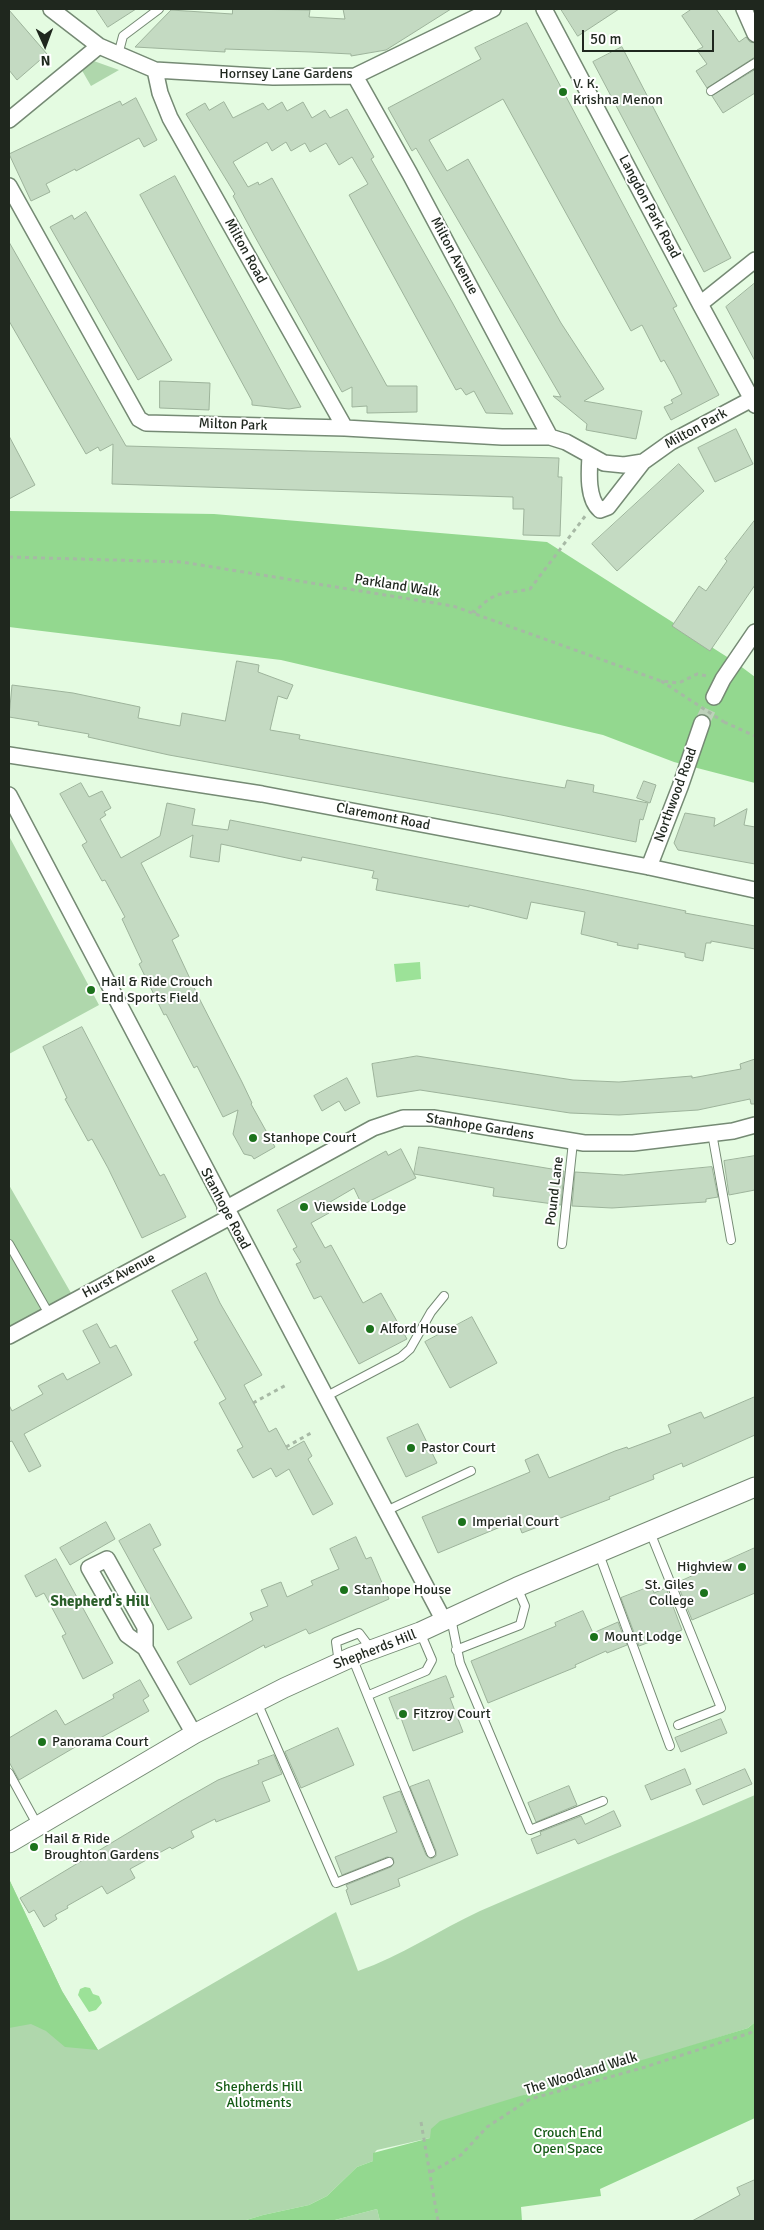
<!DOCTYPE html>
<html>
<head>
<meta charset="utf-8">
<style>
	body { margin:0 }
	#map { position:relative; width:764px; height:2230px; overflow:hidden; background:#e4fbe1; font-family:Signika,sans-serif }
	canvas { display:block }
	.frame { position:absolute; inset:0; border:10px solid #1f271e; pointer-events:none }
	.north { position:absolute; left:20px; top:20px; width:50px; height:50px; -webkit-text-stroke:4px #fff; paint-order:stroke; rotate:178deg; font-size:14px; font-weight:700; line-height:20px; text-align:center; color:#1f271e }
	.north::after { content:''; display:block; margin:auto; width:18px; height:22px; background:#1f271e; clip-path:polygon(50% 0,100% 100%,50% 72%,0 100%) }
	.scale { position:absolute; left:582px; top:30px; width:132px; height:22px; box-sizing:border-box; border:2px solid #1f271e; border-top:0; padding-left:6px; font-size:15px; line-height:18px; white-space:nowrap; color:#1f271e; -webkit-text-stroke:4px #fff; paint-order:stroke }
</style>
</head>
<body>
<div id="map">
<canvas width="764" height="2230"></canvas>
<div class="frame"></div>
<div class="north">N</div>
<div class="scale">50 m</div>
</div>
<script>
const ctx = document.querySelector('canvas').getContext('2d');
ctx.lineJoin = 'round';
function fill(path, color) { ctx.fillStyle = color; ctx.fill(path, 'evenodd'); }
function stroke(path, color, width, dash) { ctx.strokeStyle = color; ctx.lineWidth = width; ctx.lineCap = dash ? 'butt' : 'round'; ctx.setLineDash(dash || []); ctx.stroke(path); }
function label(font, color, halo, rows, align = 'center') {
  ctx.font = font + ' Signika,sans-serif'; ctx.lineWidth = 4; ctx.setLineDash([]); ctx.textBaseline = 'middle'; ctx.strokeStyle = halo; ctx.fillStyle = color; for (const [text, x, y, turn = 0] of rows) {
    ctx.save(); ctx.translate(x, y); ctx.rotate((+turn || 0) * Math.PI / 180); ctx.textAlign = isNaN(turn) ? turn : align; if (halo) ctx.strokeText(text, 0, 0); ctx.fillText(text, 0, 0); ctx.restore();
  }
}
fill(new Path2D(`
	M91 60 119 70 91 86 80 67Z
	M9 836 99 1005 9 1054Z
	M9 1185 75 1300 9 1336Z
	M755 1795V2022L748 2028 641 2062 533 2091 430 2138 377 2150 375 2152 373 2161 357 2167 327 2196 309 2205 263 2215 243 2221H9V1879L62 1991 98 2050 336 1912 358 1971C401 1956 439 1930 480 1911 571 1871 664 1835 755 1795Z
	M377 2209 380 2221H331Z`), '#afd7ac');
fill(new Path2D(`
	M9 511 214 514 547 542 735 662 755 677V783L674 762 603 735 281 660 9 627Z
	M9 1879 62 1991 98 2050 65 2047 46 2031 31 2024 9 2028Z
	M755 2022V2118L600 2189 601 2196 521 2207 522 2221H380L377 2209 331 2221H243L263 2215 309 2205 327 2196 357 2167 373 2161V2153L430 2138 431 2129 440 2121C542 2088 646 2060 748 2028Z`), '#93d88f');
fill(new Path2D(`
	M420 962 421 979 396 982 394 964Z
	M85 1987 90 1988 93 1994 99 1996 102 2003 96 2010 89 2012 78 1995 80 1989Z`), '#9ce298');
const building = new Path2D(`
	M96 9H136L108 27Z
	M233 9 310 10 309 17 345 19 343 9H451L386 50 351 56V54L311 52 225 49V52L135 47 171 10 232 14Z
	M561 9H619L578 36Z
	M692 9H716L739 42 746 37 750 42 755 43V57L707 88 696 71 707 64 697 50 703 47 682 16Z
	M9 10 47 54 17 80 9 70Z
	M527 23 677 306 673 308 719 395 671 420 664 407 673 403 671 400 682 394 673 376 664 360 661 362 642 325 631 331 503 99 429 140 447 171 468 159 561 323 604 389 584 401 642 411 636 439 586 430 587 424 553 396 561 397 416 148 412 151 388 108 481 59 475 48Z
	M622 47 731 258 704 272 593 62Z
	M755 70V93L723 113 712 96Z
	M136 98 157 140 144 147 139 138 76 171 75 169 46 184 50 192 31 201 9 154 120 101 122 105Z
	M224 102 233 118 263 103 268 110 282 102 287 111 303 102 312 118 325 110 330 118 347 109 374 157 371 159 452 302 513 414 486 413 474 391 466 395 461 388 456 390 349 195 368 184 352 157 339 165 326 143 310 152 305 143 291 151 286 142 272 151 267 142 233 162 248 187 258 182 259 185 272 178 387 386H417V412L367 413V406L352 407V387L342 392 254 235 233 196 235 194 186 114 205 103 209 110Z
	M175 176 203 228 301 407 289 409 252 405V401L140 195Z
	M86 212 172 360 138 380 50 227 72 215 74 219Z
	M9 242 126 446 559 458 558 477H562L560 536 523 535 524 509H513V497L112 484 113 444 100 451 98 447 86 454 9 321Z
	M755 283V361L726 307Z
	M160 381 210 383 209 410 160 408Z
	M736 429 753 464 715 482 698 448Z
	M9 436 35 485 9 499Z
	M679 464 704 491 617 571 592 544Z
	M755 520V585L710 651 672 626 699 586 706 591 727 561 725 559Z
	M237 661 259 665 258 672 293 685 287 699 278 696 270 730 300 735 299 739 502 777 565 788 567 780 594 785 593 792 648 803 643 820 640 819 636 842 501 815 169 755 88 737 89 734 38 725 39 722 9 717 12 685 73 693 140 707 138 718 180 726 182 713 225 721Z
	M644 781 656 785 650 803 637 798Z
	M81 783 89 797 102 791 111 808 104 812 106 815 100 819 121 858 160 836 167 803 195 809 192 825 228 830 230 820 585 890 686 911 685 913 755 926V949L711 941V943H706L703 961 685 957V953L638 944V949L617 945 618 943 581 934 585 912 531 902 527 919 469 905V907L376 890 378 879 372 878 374 871 302 857 301 861 221 844 219 862 190 857 193 835 141 863 179 936 172 940 199 998 242 1082 252 1103 251 1104 275 1147 254 1159 252 1156 244 1154 233 1134 238 1110 223 1117 197 1066 194 1068 166 1014 164 1015 139 964 142 962 122 919 125 917 105 880 102 881 82 845 87 842 60 794Z
	M747 809 744 825 755 827V864L678 850 674 843 685 813 715 818 714 826Z
	M82 1027 160 1176 164 1174 186 1217 142 1238 108 1168 92 1139 88 1141 65 1099 67 1098 43 1047Z
	M417 1056 573 1080 619 1082 692 1076V1078L741 1069 740 1064 755 1059V1104H751L750 1099 698 1110 619 1115 570 1113 420 1090 377 1097 372 1064Z
	M347 1078 360 1103 345 1111 339 1101 322 1111 314 1096Z
	M419 1147 564 1171 561 1205 493 1196 494 1188 414 1174Z
	M401 1149 416 1178 362 1205 354 1188 325 1205 329 1213 311 1223 325 1248 331 1245 363 1303 381 1293 407 1339 359 1364 321 1296 314 1299 296 1264 301 1262 293 1249 297 1247 277 1210 386 1151 388 1155Z
	M755 1156V1190L729 1195 724 1161Z
	M712 1167 718 1197 706 1199V1202L612 1208 572 1206 575 1172 623 1175Z
	M206 1273 220 1303 262 1375 244 1385 269 1432 276 1428 288 1450 304 1441 312 1456 308 1459 333 1504 313 1515 289 1469 276 1477 271 1468 253 1478 237 1450 243 1447 219 1403 226 1399 194 1342 198 1340 172 1291Z
	M472 1317 497 1363 450 1388 425 1342Z
	M97 1324 110 1348 116 1345 132 1375 24 1434 41 1466 29 1472 12 1441 9 1442V1405L12 1411 43 1394 38 1386 63 1373 67 1380 100 1363 83 1331Z
	M755 1397V1435L683 1467 682 1463 653 1475 654 1479 609 1497 610 1499 522 1533 517 1520 438 1553 422 1517 530 1472 525 1460 538 1454 549 1478 615 1451 627 1447 628 1449 671 1433 668 1425 701 1412 704 1418Z
	M418 1424 437 1463 406 1477 387 1438Z
	M106 1522 115 1539 70 1565 60 1548Z
	M150 1524 161 1545 153 1549 192 1618 168 1630 119 1541Z
	M356 1537 366 1559 371 1557 389 1599 309 1634 306 1629 265 1648 264 1645 190 1685 177 1662 253 1620 250 1613 268 1606 261 1590 281 1582 287 1597 313 1585 311 1581 339 1569 330 1549Z
	M755 1548V1593L692 1620 677 1583Z
	M56 1559 113 1663 83 1679 62 1636 66 1634 44 1593 36 1597 25 1576Z
	M652 1586 654 1593 666 1588 682 1630 639 1646 621 1598Z
	M583 1611 593 1633 618 1622 627 1645 607 1653 606 1651 575 1665 576 1667 488 1703 471 1661 556 1626 555 1623Z
	M446 1676 454 1697 450 1698 463 1732 413 1751 401 1718 397 1719 389 1698Z
	M140 1680 149 1696 143 1700 149 1711 84 1747 82 1743 19 1780 9 1762V1738L56 1710 65 1725 114 1698 113 1695Z
	M721 1719 727 1733 681 1752 675 1738Z
	M338 1728 354 1765 301 1788 285 1752Z
	M274 1755 282 1774 262 1782 270 1801 216 1822 215 1819 191 1831 194 1837 172 1849 170 1847 130 1869 135 1878 107 1894 102 1886 67 1906 68 1908 55 1915 57 1919 44 1927 34 1910 29 1913 20 1898 181 1801 218 1780 259 1764 258 1761Z
	M685 1769 691 1784 651 1800 645 1786Z
	M745 1769 752 1784 703 1805 696 1790Z
	M429 1780 458 1855 398 1879 400 1886 351 1905 346 1890 348 1889 346 1885 391 1867 394 1863 393 1858 387 1857 342 1875 335 1857 397 1832 383 1797 400 1791 426 1855 431 1859 436 1856V1851L410 1787Z
	M569 1786 577 1805 536 1822 528 1803Z
	M614 1811 621 1826 578 1844 575 1839 537 1854 531 1839 541 1835 540 1832 581 1816 585 1824Z
	M755 2180V2221H692L740 2195 737 2188Z`);
fill(building, '#c4dac2');
stroke(building, '#9db39b', 1);
stroke(new Path2D(`
	M702 723 714 697`), '#bdd1ba', 15, [15, 8]);
const service = new Path2D(`
	M118 55 123 36 159 9
	M711 91 755 63
	M712 1133 731 1240
	M9 1244 49 1314
	M562 1244 573 1142
	M325 1397 401 1357 410 1349 431 1312 444 1296
	M386 1511 471 1471
	M650 1532 721 1708 678 1725
	M599 1554 670 1746
	M451 1618 460 1663 530 1830 603 1801
	M456 1650 520 1625 525 1606 517 1587
	M352 1657 431 1853
	M339 1663 336 1642 359 1633 371 1649
	M369 1695 426 1671 432 1660 420 1632
	M257 1702 336 1883 389 1862
	M9 1773 38 1826`);
const minor = new Path2D(`
	M51 9 99 46 155 70 273 77 355 76 493 9
	M544 9 700 304 755 405
	M744 9 755 34
	M155 70 160 93 170 118 345 428
	M355 76 410 174 550 437
	M9 120 99 46
	M9 186 139 419 146 423 345 428 502 437H550L566 442 604 463 624 465 643 462 671 442 752 399
	M700 304 755 260
	M590 456C589 472 587 499 600 510L608 507 643 462
	M714 697 723 679 755 632
	M9 755 262 794 649 867 755 890
	M9 795 444 1621
	M649 867 680 787 702 723
	M225 1209 373 1128 403 1118H433L584 1143H633L733 1131 755 1125
	M9 1336 230 1217
	M145 1648V1627L107 1559 89 1568 127 1635 145 1648 194 1734`);
const tertiary = new Path2D(`
	M9 1843 194 1734 284 1688 352 1657 420 1632 517 1587 755 1487`);
stroke(service, '#758a74', 10);
stroke(minor, '#758a74', 18);
stroke(tertiary, '#758a74', 21);
stroke(new Path2D(`
	M9 557 182 562 453 606 661 681 679 683 697 674 707 676
	M472 611 475 612C496 589 502 595 530 589L586 515
	M724 722 755 736
	M253 1403 288 1384
	M286 1447 311 1433
	M421 2122 438 2221
	M431 2172 461 2155 487 2127 530 2099 642 2068 750 2033 755 2029`), '#a7b9a5', 3, [4, 4]);
stroke(service, '#fff', 8);
stroke(minor, '#fff', 15);
stroke(tertiary, '#fff', 19);
stroke(new Path2D(`
	M661 681 724 722`), '#a7b9a5', 3, [4, 4]);
for (const [x, y, r, color] of [
	[563,92,5,"#1c721c"],
	[91,990,5,"#1c721c"],
	[253,1138,5,"#1c721c"],
	[304,1207,5,"#1c721c"],
	[370,1329,5,"#1c721c"],
	[411,1448,5,"#1c721c"],
	[462,1522,5,"#1c721c"],
	[742,1567,5,"#1c721c"],
	[344,1590,5,"#1c721c"],
	[704,1593,5,"#1c721c"],
	[594,1637,5,"#1c721c"],
	[403,1714,5,"#1c721c"],
	[42,1742,5,"#1c721c"],
	[34,1847,5,"#1c721c"]
]) { const dot = new Path2D(); dot.arc(x, y, r, 0, 2 * Math.PI); ctx.fillStyle = color; ctx.fill(dot); stroke(dot, '#fff', 2); }
label('14px', '#1f271e', '#fff', [
	["Hornsey Lane Gardens",286,74],
	["Langdon Park Road",649,207,62],
	["Milton Road",245,251,61],
	["Milton Avenue",454,256,62],
	["Milton Park",233,425,2],
	["Milton Park",696,429,-29],
	["Parkland Walk",397,586,9],
	["Northwood Road",676,795,-70],
	["Claremont Road",383,817,11],
	["Stanhope Gardens",480,1127,9],
	["Pound Lane",555,1191,-83],
	["Stanhope Road",225,1209,62],
	["Hurst Avenue",119,1276,-28],
	["Shepherds Hill",375,1650,-21],
	["The Woodland Walk",581,2074,-17]
]);
label('14px', '#1f271e', '#fff', [
	["V. K.",573,84],
	["Krishna Menon",573,100],
	["Hail & Ride Crouch",101,982],
	["End Sports Field",101,998],
	["Stanhope Court",263,1138],
	["Viewside Lodge",314,1207],
	["Alford House",380,1329],
	["Pastor Court",421,1448],
	["Imperial Court",472,1522],
	["Highview",732,1567,"right"],
	["St. Giles",694,1585,"right"],
	["College",694,1601,"right"],
	["Stanhope House",354,1590],
	["Mount Lodge",604,1637],
	["Fitzroy Court",413,1714],
	["Panorama Court",52,1742],
	["Hail & Ride",44,1839],
	["Broughton Gardens",44,1855]
], 'left');
label('14px', '#155b15', '#fff', [
	["Shepherds Hill",259,2087],
	["Allotments",259,2103],
	["Crouch End",568,2133],
	["Open Space",568,2149]
]);
label('bold 15px', '#2b5f2a', '#fff', [
	["Shepherd's Hill",100,1602]
]);
</script>
</body>
</html>
